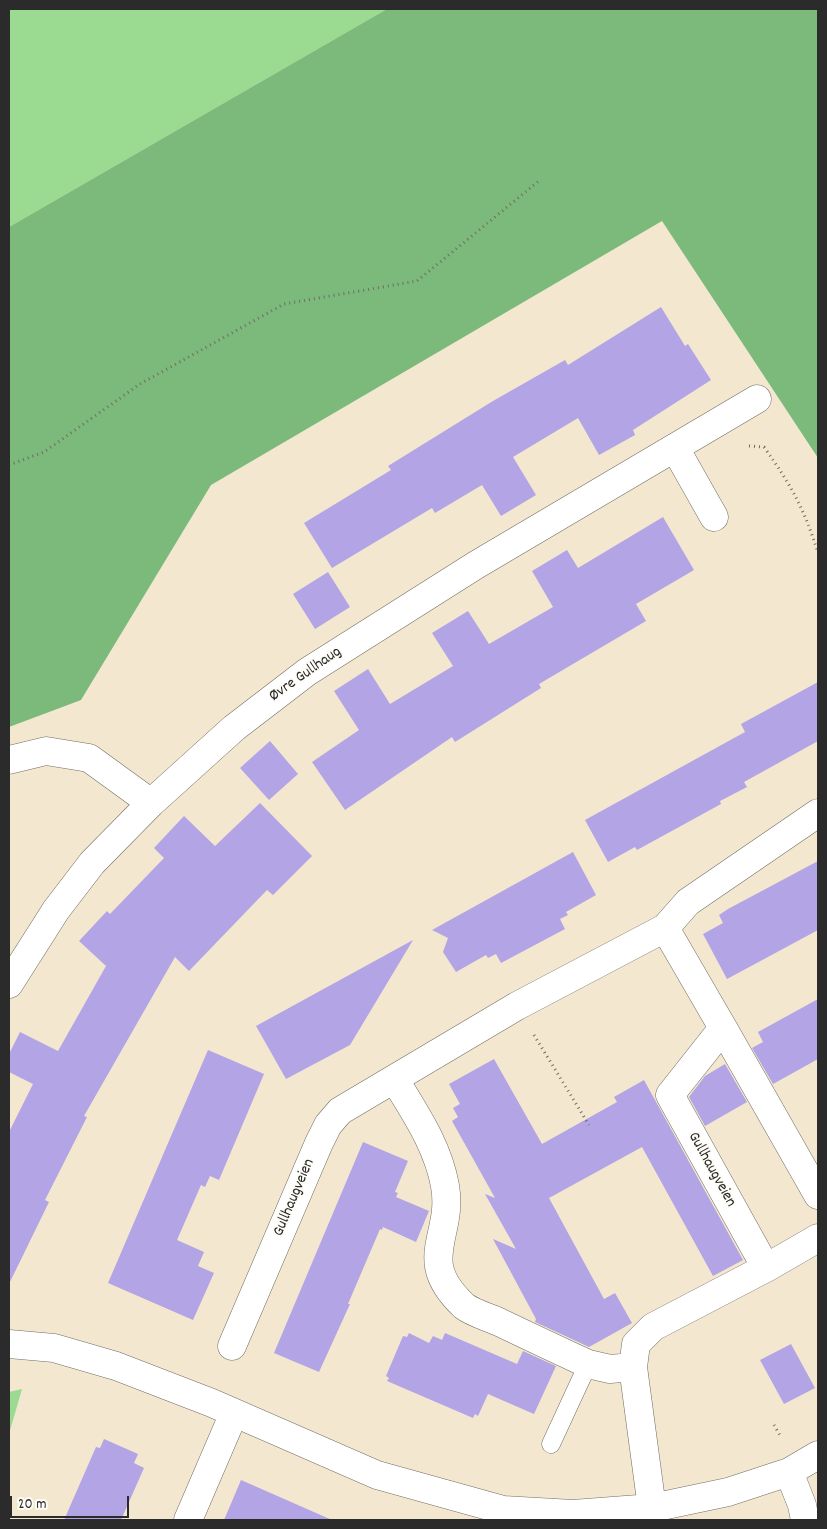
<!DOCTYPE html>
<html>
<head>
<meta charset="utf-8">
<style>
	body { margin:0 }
	#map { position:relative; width:827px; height:1529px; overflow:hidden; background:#f3e7cf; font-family:Dekko,sans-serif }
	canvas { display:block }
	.frame { position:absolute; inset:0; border:10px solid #2b2b2b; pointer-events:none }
	.scale { position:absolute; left:10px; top:1496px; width:119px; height:22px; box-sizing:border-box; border:2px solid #2b2b2b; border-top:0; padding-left:6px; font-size:15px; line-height:18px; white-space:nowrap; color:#2b2b2b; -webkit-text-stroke:4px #fdfcf7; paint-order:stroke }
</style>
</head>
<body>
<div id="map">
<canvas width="827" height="1529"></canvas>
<div class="frame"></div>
<div class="scale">20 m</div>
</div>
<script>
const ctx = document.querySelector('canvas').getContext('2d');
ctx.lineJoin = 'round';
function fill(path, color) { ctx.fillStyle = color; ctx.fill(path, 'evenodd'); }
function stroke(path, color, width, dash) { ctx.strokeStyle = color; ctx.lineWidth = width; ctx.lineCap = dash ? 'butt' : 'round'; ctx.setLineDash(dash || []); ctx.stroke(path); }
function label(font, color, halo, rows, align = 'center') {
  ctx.font = font + ' Dekko,sans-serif'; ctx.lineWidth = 4; ctx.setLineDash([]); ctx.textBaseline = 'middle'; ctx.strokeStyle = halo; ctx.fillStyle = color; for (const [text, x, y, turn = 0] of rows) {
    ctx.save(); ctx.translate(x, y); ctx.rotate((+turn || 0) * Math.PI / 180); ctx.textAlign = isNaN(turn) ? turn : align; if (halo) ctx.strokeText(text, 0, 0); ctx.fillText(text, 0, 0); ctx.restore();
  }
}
fill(new Path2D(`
	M9 9H387L9 227Z
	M22 1389 9 1434V1392Z`), '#9ada91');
fill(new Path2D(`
	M387 9H818V458L662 221 211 485 81 700 9 727V227Z`), '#7bba7b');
fill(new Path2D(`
	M661 307 685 346 688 344 711 380 633 430 635 435 599 455 578 418 513 457 536 495 501 516 482 485 435 513 432 508 332 568 304 523 391 470 388 466 493 401 565 360 568 365Z
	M663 517 694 570 636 604 646 621 539 684 541 688 455 742 452 737 345 810 312 762 359 730 334 691 368 669 390 704 453 666 432 633 468 611 489 644 553 607 532 571 567 550 578 568Z
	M328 572 350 607 315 629 293 594Z
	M818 682V741L744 782 747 787 720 801 721 804 637 850 635 847 608 862 585 820 745 732 741 724Z
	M270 741 298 774 269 800 240 768Z
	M260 803 312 856 273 895 267 890 189 971 175 957 84 1116 87 1117 45 1200 49 1202 9 1284V1132L33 1084 9 1072V1054L20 1032 58 1051 106 966 79 941 107 911 110 914 164 858 154 848 184 816 215 846Z
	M573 852 596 895 566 912 568 915 560 919 565 929 501 963 496 954 488 958 486 955 456 972 443 952 448 938 432 930Z
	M818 861V930L727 979 703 934 723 923 719 915 728 909Z
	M413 940 350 1045 286 1079 256 1026Z
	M818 999V1059L773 1084 752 1048 763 1042 758 1032Z
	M208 1050 264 1074 219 1180 210 1176 205 1187 201 1185 177 1240 204 1252 198 1266 214 1273 193 1320 108 1283Z
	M494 1059 542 1144 617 1102 614 1097 644 1080 743 1260 713 1276 642 1147 549 1198 604 1299 615 1293 632 1323 589 1347 535 1322 536 1319 493 1239 516 1249 485 1194 495 1198 452 1121 458 1117 453 1108 460 1104 449 1084Z
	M725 1064 747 1102 705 1126 689 1097 705 1076Z
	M363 1142 408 1161 395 1192 398 1193 396 1197 429 1211 416 1242 383 1227 382 1230 380 1229 348 1304H350L319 1372 274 1353Z
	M409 1333 429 1343 433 1336 442 1340 445 1333 517 1364 523 1351 556 1366 534 1414 488 1394 478 1416 475 1414 473 1418 387 1381 389 1378 386 1376 403 1336 407 1337Z
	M791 1344 815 1388 784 1404 760 1360Z
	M104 1439 138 1454 134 1463 144 1468 121 1520H64L96 1447 100 1448Z
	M241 1480 332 1520H224Z`), '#b2a4e5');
const lane = new Path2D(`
	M551 1444 588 1364`);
const street = new Path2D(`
	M675 448 714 517
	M9 760 46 751 89 758 151 803
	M9 984 56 910 92 863 151 803 234 728 307 672 476 565 757 399
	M723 1028 818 1195
	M395 1080C415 1113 438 1146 445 1186 454 1237 414 1259 464 1306 473 1313 488 1317 499 1322 528 1336 558 1350 588 1364L610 1369 633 1367
	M766 1268 818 1238
	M9 1344 54 1348 116 1366 212 1403 377 1475 503 1510 573 1514 652 1508 728 1492 789 1472 818 1455
	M232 1346 319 1143 328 1125 340 1111 517 1006 665 928 688 902 818 813
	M789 1472 802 1505 805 1520
	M652 1508 633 1367 636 1344 653 1327 766 1268 670 1095 723 1028 665 928
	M188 1520 234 1413`);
stroke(lane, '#716d64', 19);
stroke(street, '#716d64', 29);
stroke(new Path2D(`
	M749 446 764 447C791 485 804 508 818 553
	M9 465 44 452 140 384 284 304 417 281 540 180
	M534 1035 589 1125
	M774 1425 781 1437`), '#716d64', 3, [1, 4]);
stroke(lane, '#fff', 18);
stroke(street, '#fff', 28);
label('16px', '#2b2b2b', '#fdfcf7', [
	["Øvre Gullhaug",306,675,-35],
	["Gullhaugveien",711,1170,61],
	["Gullhaugveien",295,1198,-67]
]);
</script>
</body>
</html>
